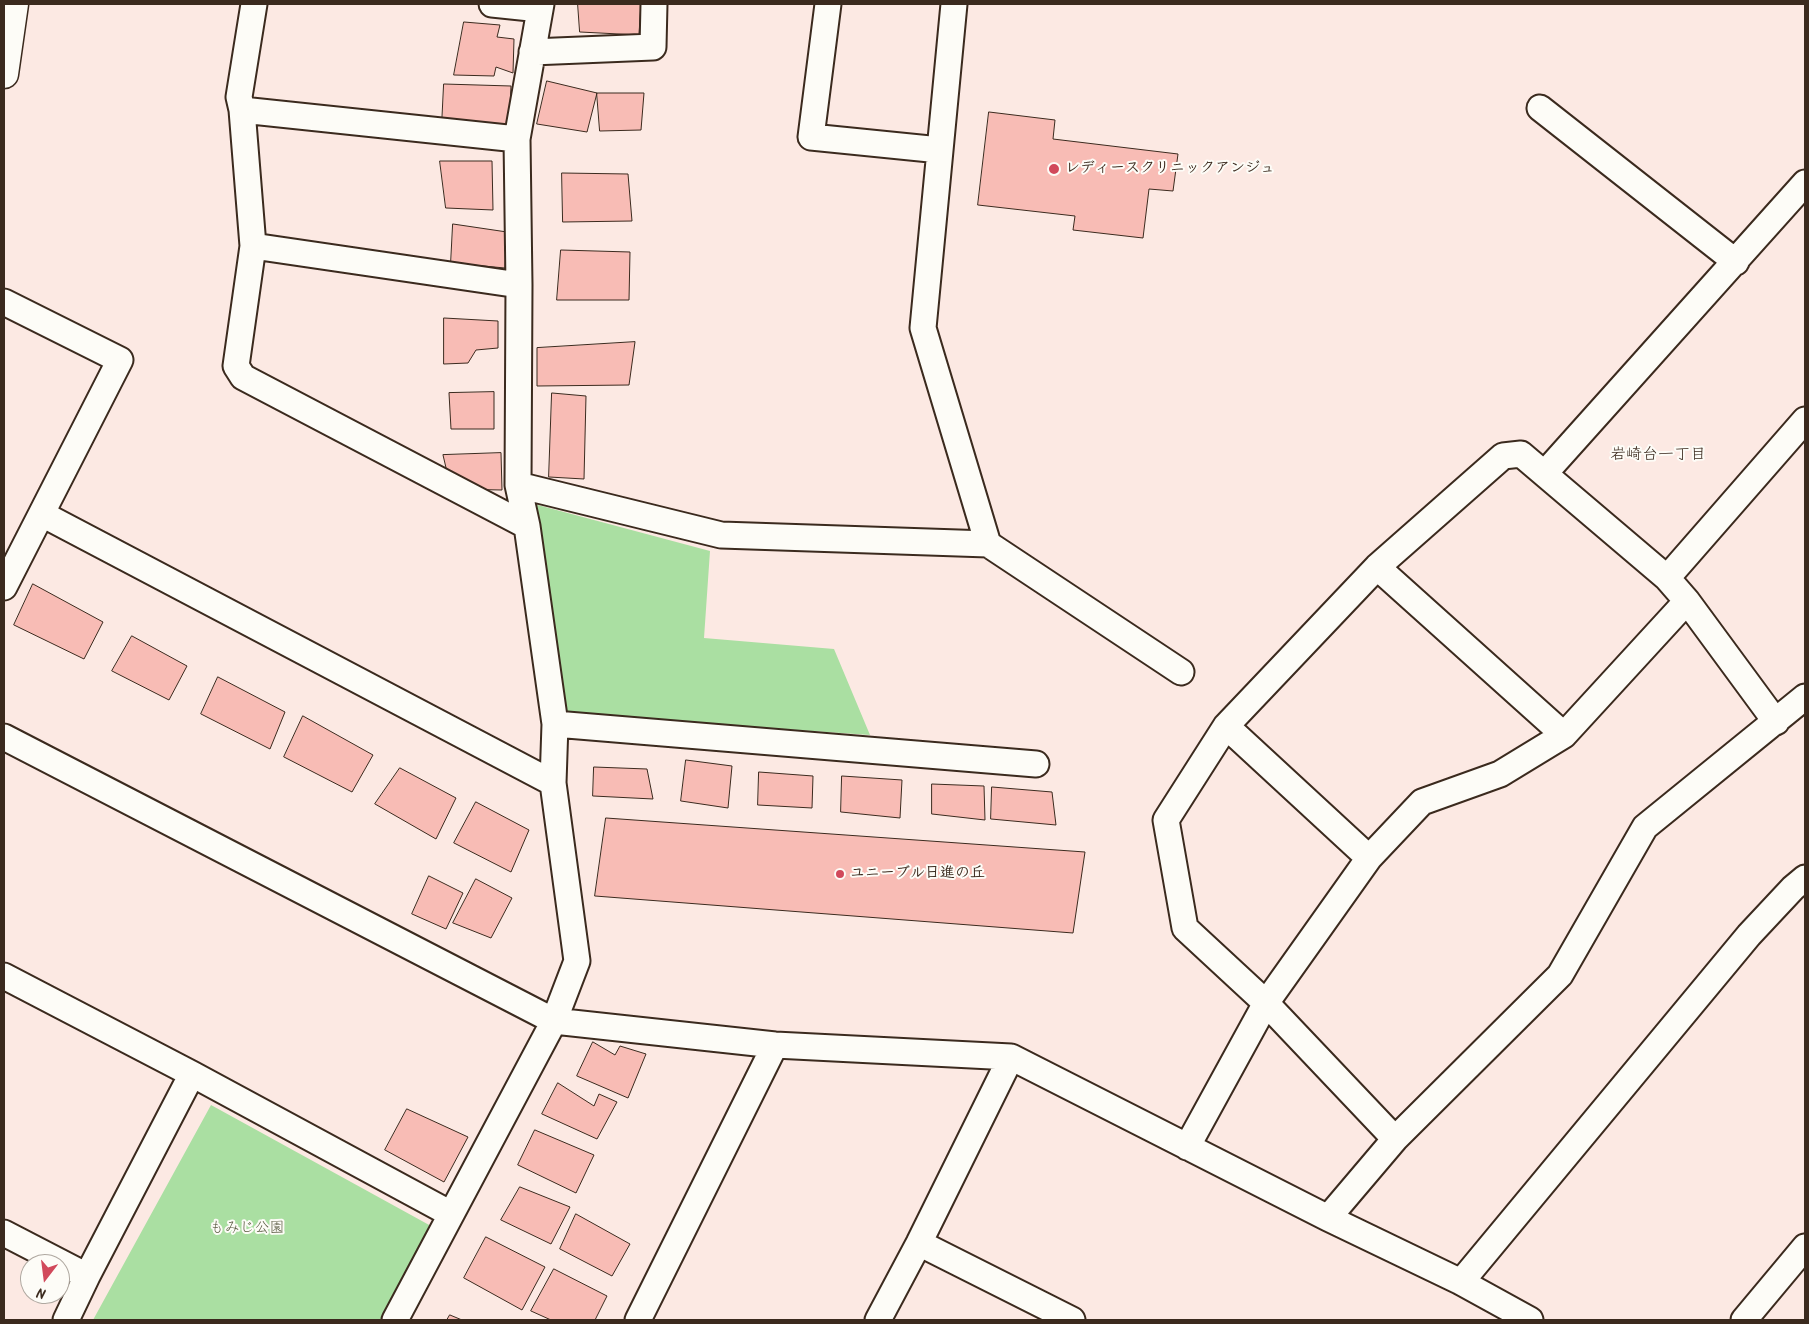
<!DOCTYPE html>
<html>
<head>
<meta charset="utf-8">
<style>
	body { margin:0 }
	#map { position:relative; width:1809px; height:1324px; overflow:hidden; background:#fce9e3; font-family:Kalam,sans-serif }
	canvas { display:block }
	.frame { position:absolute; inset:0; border:5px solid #3b2a1e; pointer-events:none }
	.north { position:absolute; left:20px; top:1254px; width:50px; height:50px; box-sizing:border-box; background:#fdfcf7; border:1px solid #afa8a0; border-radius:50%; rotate:195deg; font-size:14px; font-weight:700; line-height:20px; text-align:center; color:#3b2a1e }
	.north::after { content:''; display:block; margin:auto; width:18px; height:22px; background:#d1495b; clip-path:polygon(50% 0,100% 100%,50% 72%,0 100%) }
</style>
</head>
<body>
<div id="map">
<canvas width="1809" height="1324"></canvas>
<div class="frame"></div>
<div class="north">N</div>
</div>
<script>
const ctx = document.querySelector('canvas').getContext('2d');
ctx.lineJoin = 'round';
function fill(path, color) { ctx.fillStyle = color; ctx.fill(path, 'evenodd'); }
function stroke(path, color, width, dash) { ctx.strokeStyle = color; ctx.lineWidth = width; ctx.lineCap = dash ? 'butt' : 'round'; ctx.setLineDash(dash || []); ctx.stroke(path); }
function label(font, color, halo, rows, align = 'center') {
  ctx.font = font + ' Kalam,"Klee One",sans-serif'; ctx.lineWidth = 4; ctx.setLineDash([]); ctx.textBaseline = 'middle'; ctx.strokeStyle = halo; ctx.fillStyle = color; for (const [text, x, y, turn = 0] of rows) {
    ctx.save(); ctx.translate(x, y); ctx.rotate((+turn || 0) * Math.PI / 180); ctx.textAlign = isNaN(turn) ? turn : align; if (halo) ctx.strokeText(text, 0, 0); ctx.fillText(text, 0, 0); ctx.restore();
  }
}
fill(new Path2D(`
	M534 504 710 551 704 638 834 649 870 735 564 714Z
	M211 1105 431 1226 381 1320H93Z`), '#aadfa2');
const building = new Path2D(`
	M578 4H641L639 35 580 32Z
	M464 22 500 25 497 37 514 39 513 73 496 67 494 76 454 75Z
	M547 81 597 93 587 132 537 124Z
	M444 84 511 86 509 128 442 125Z
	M597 93H644L641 130 600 131Z
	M989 112 1055 120 1053 139 1178 154 1173 191 1149 189 1143 238 1073 230 1075 216 978 205Z
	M440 161H492L493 210 446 208Z
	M562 173 628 174 632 221 563 222Z
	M453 224 507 232 505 268 451 263Z
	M561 250 630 252 629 300H557Z
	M444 318 498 321V348L476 350 468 363 444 364Z
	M635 342 629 385 537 386V348Z
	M494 392V429H451L449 393Z
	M552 393 586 396 584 479 549 477Z
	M501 453 502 490 451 489 443 455Z
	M33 584 103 622 84 659 14 625Z
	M132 636 187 666 169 700 112 671Z
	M218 677 285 712 270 749 201 714Z
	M303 716 373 755 352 792 284 757Z
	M686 760 732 766 728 808 681 801Z
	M594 767 647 769 653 799 593 796Z
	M400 768 456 798 436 839 375 804Z
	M759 772 813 776 812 808 758 805Z
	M842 776 902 780 900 818 841 812Z
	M932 784 984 786 985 820 932 814Z
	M992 787 1052 792 1056 825 991 819Z
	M476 802 529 830 511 872 454 843Z
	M606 818 1085 852 1073 933 595 896Z
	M429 876 463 893 446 929 412 914Z
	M476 879 512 898 491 938 453 923Z
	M593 1042 615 1055 620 1046 646 1054 628 1098 577 1076Z
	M558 1083 594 1106 599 1094 617 1102 597 1139 542 1114Z
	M407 1109 468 1137 444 1182 385 1150Z
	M535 1130 594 1155 576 1193 518 1165Z
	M520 1187 570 1207 551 1244 501 1220Z
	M576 1214 630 1244 612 1276 560 1249Z
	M486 1237 545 1267 522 1310 464 1278Z
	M554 1269 607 1296 595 1320H551L531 1311Z
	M450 1315 462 1320H447Z`);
fill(building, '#f8bcb5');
stroke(building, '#3b2a1e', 1);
const street = new Path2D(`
	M254 4 239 97 242 110 253 246 236 366 243 377 527 526
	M492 4 540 9
	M828 4 811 137 940 150
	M954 4 923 328 988 544
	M532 52 653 47 654 4
	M1540 108 1736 262
	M242 110 517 139
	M253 246 519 285
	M4 302 120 360 4 587
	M1545 473 1805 183
	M518 485 721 535 988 544 1181 672
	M42 514 553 783
	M1377 567 1564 735
	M1667 578 1805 420
	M555 724 1036 764
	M1226 726 1369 858
	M4 737 554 1021 775 1045 1011 1057 1328 1218 1461 1282 1530 1320
	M4 976 192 1074 451 1214
	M1395 1139 1266 1003 1185 928 1166 820 1226 726 1377 567 1503 456 1521 454 1667 578 1687 601 1776 722
	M1187 1147 1266 1003 1369 858 1422 802 1500 774 1564 735 1687 601
	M1328 1218 1395 1139 1560 975 1645 827 1805 697
	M4 1233 87 1276
	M919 1243 1072 1320
	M1461 1282 1749 935 1793 888 1805 878
	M66 1320 87 1276 192 1074
	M395 1320 554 1021 577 961 553 783 555 724 527 526 518 485 519 285 517 139 541 4
	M638 1320 775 1045
	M878 1320 919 1243 1011 1057
	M1744 1320 1805 1247`);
const secondary = new Path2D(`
	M4 74 14 4`);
stroke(street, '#3b2a1e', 29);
stroke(secondary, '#3b2a1e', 31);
stroke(street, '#fdfcf7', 25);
stroke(secondary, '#fdfcf7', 28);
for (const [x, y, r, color] of [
	[1054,169,6,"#d1495b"],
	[840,874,5,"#d1495b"]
]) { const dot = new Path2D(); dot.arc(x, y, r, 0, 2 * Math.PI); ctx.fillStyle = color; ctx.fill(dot); stroke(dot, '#fdfcf7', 2); }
label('bold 15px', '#3b2a1e', '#fdfcf7', [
	["レディースクリニックアンジュ",1065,169],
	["ユニーブル日進の丘",850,874]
], 'left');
label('15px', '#57573f', '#fdfcf7', [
	["もみじ公園",247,1229]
]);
label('16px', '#3b2a1e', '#fdfcf7', [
	["岩崎台一丁目",1658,456]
]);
</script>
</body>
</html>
